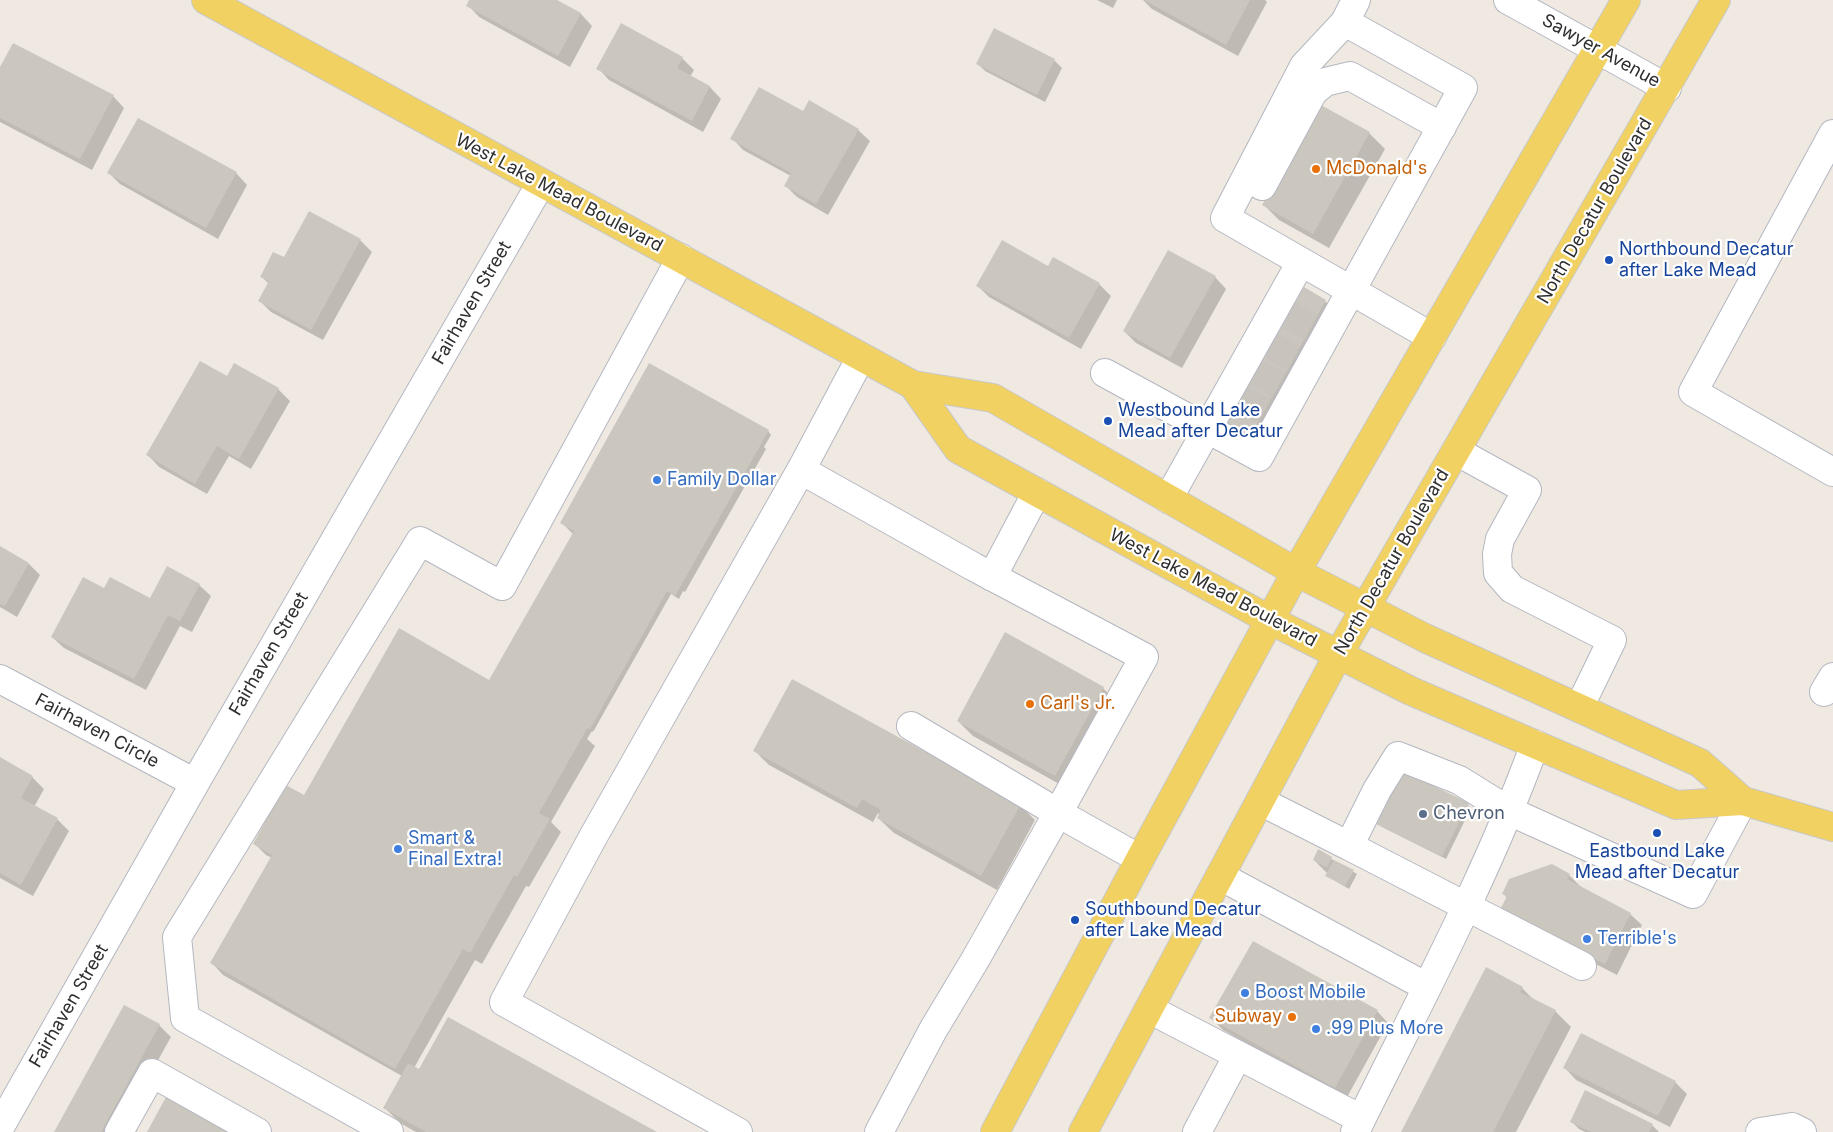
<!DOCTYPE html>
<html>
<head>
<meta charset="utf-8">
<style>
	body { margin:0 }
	canvas { display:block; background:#efe9e1 }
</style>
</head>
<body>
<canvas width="1833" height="1132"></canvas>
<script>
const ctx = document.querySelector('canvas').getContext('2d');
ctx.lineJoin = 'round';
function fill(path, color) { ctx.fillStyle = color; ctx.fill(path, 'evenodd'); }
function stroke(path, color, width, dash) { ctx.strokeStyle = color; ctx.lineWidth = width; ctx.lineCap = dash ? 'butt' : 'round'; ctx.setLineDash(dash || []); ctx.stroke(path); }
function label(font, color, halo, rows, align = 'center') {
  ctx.font = font + ' Inter,sans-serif'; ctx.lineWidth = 4.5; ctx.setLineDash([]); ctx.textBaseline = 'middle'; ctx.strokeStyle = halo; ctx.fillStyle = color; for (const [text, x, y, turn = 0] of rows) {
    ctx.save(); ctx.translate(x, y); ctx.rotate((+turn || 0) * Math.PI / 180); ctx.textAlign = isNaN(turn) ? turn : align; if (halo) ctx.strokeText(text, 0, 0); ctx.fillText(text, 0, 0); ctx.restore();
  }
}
fill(new Path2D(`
	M470 0H555L581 14 592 26 570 67 479 17 468 5Z
	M1097 0H1117L1113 8Z
	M1143 0H1265L1267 2 1238 56 1152 9Z
	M682 58 694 70 690 77 710 87 721 99 703 132 609 80 598 68Z
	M1054 60 1062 68 1045 102 985 71 977 63Z
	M0 70 113 96 124 108 92 170 0 122Z
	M1319 106 1369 133 1385 149 1329 248 1279 220 1264 205Z
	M803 113 858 130 870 141 828 215 797 197 786 186 791 176 743 150 732 138Z
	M109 173H236L247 185 218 239 120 184Z
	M360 240 372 252 323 340 271 312 260 301 269 284 261 276 284 259Z
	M1048 268 1099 284 1111 296 1081 349 989 297 978 286Z
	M1215 277 1226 289 1182 368 1136 343 1124 331Z
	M1304 289 1329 304 1253 441 1232 429Z
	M235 365 278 389 290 401 251 469 229 456 207 494 159 467 148 455 227 378Z
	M768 431 771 435 764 447 766 449 685 592 683 591 679 599 671 594 593 732 592 731 587 739 595 746 551 822 561 832 529 887 526 886 482 964 475 960 414 1068 654 1132H416L400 1123 385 1108 402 1076 223 975 212 963 272 858 266 855 254 843 266 822 257 814 304 797 490 682 573 534 562 523Z
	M0 548 29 564 40 575 17 617 0 607Z
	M199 585 211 596 192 632 180 626 146 690 64 648 52 637 105 589 150 600Z
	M1103 688 1118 703 1070 790 973 736 958 721Z
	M754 750 1020 805 1035 820 997 890 894 833 878 818 880 815 878 813 873 822 769 765Z
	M0 759 32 777 44 789 34 807 58 820 69 831 33 896 0 878Z
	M1468 805 1471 808 1446 859 1382 827 1378 823Z
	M1318 851 1357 874 1349 889 1327 876 1328 874 1314 860Z
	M1569 875 1581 887 1630 914 1642 925 1617 975 1513 921 1507 898 1503 893Z
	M1522 988 1536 1002 1555 1011 1571 1027 1516 1132H1402Z
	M1377 1011 1388 1023 1346 1099 1223 1030 1211 1018Z
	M159 1025 171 1037 118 1132H55Z
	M1565 1068 1675 1082 1687 1094 1670 1127 1576 1080Z
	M1571 1121 1652 1125 1659 1132H1585L1579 1129Z`), '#0003');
fill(new Path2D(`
	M469 0H557L581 13 558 56 466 6Z
	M1144 0H1250L1226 45Z
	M621 23 683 57 677 68 710 86 692 121 596 69Z
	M994 28 1055 59 1037 95 976 64Z
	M13 43 114 95 80 159 0 118V67Z
	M759 87 803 111 809 100 859 129 816 204 784 186 791 173 730 139Z
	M1319 104 1370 132 1313 234 1262 205Z
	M138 118 237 172 206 228 107 173Z
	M309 211 361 239 311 330 258 301 269 281 260 277 273 252 284 257Z
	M1002 240 1048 266 1053 257 1100 283 1069 338 976 286Z
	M1168 250 1216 276 1170 358 1123 331Z
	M1304 287 1326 300 1249 438 1226 425Z
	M200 361 227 376 234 363 279 388 239 459 217 446 195 484 146 455Z
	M649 363 769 430 675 596 667 591 590 729 587 728 584 734 539 813 550 819 517 877 514 875 470 953 463 949 395 1069 210 963 272 855 253 844 266 820 256 814 275 779 304 795 399 628 489 680 574 531 560 523Z
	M0 546 29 563 5 606 0 604Z
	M167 566 200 584 180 621 168 615 134 679 51 637 83 577 104 588 110 577 150 598Z
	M1005 632 1104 687 1055 776 957 721Z
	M792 679 1021 804 981 876 877 818 881 810 862 799 857 808 753 751Z
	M0 757 33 776 21 798 58 818 21 885 0 873Z
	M1403 771 1469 803 1442 856 1376 824Z
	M1318 849 1332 857 1327 868 1313 860Z
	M1334 860 1354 870 1345 886 1325 876Z
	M1552 864 1570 874 1567 879 1631 913 1605 964 1500 910 1507 896 1502 894 1509 879Z
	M1253 941 1378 1010 1335 1088 1209 1018Z
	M1486 967 1523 987 1520 992 1556 1010 1493 1132H1401Z
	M124 1005 160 1024 101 1132H54Z
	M448 1017 657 1132H426L383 1108 408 1063 419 1069Z
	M1581 1033 1676 1081 1658 1116 1563 1068Z
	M1585 1090 1653 1124 1649 1132H1591L1570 1122Z
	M166 1097 229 1132H147Z`), '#cbc7bf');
stroke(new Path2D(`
	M1288 315 1311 327
	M1271 346 1294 358
	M1256 372 1279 385
	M1241 398 1264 411`), '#c8c4bd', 28, [28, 14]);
const minor = new Path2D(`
	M1356 0 1345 22 1304 66 1225 218 1432 337
	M1508 0 1667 88
	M1833 134 1693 392 1833 472
	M1262 186 1313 92 1325 82 1350 76 1442 127
	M861 357 801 470 974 567 1144 657 1058 813 1140 859
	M1105 373 1259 457 1463 88 1345 22
	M1456 451 1527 490 1500 539 1497 554 1498 573 1512 589 1612 640 1579 708
	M1168 499 1301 262
	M992 577 1037 492
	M0 679 195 783
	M1824 692 1833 677
	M1260 801 1349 846 1377 790 1398 756 1459 780 1509 811 1693 894 1743 801
	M1349 846 1582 966
	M1220 876 1427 987
	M1149 1009 1361 1119
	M0 1127 195 783 541 183
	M119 1132 152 1073 257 1132
	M389 1132 185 1018 177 937 420 541 502 586 681 258
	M738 1132 504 1002 593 837 801 470
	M879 1132 933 1030 975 960 1058 813 911 726
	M1197 1132 1238 1055
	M1355 1132C1418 1004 1486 878 1535 744
	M1760 1132 1792 1127 1802 1132`);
const major = new Path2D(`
	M206 0 913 385 993 398 1296 572 1425 638 1700 763 1743 801
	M913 385 958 449 1270 620 1411 691 1676 805 1743 801 1833 827
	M995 1132 1140 859 1296 572 1626 0
	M1083 1132 1338 655 1716 0`);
stroke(minor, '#b4b7c1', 30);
stroke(major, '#c9c9c9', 30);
stroke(minor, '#fff', 28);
stroke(major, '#f2d163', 28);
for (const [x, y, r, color] of [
	[1316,169,5,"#e8710a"],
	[1609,260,5,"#1a4fb4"],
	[1108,421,5,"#1a4fb4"],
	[657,480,5,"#3f7fe0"],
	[1030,704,5,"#e8710a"],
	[1423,814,5,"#5c6f8a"],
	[1657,833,5,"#1a4fb4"],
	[398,849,5,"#3f7fe0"],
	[1075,920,5,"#1a4fb4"],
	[1587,939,5,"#3f7fe0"],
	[1245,993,5,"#3f7fe0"],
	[1292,1017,5,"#e8710a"],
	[1316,1029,5,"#3f7fe0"]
]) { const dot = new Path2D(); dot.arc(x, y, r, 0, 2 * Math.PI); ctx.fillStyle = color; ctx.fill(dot); stroke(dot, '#fff', 2); }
label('18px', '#2e2e2e', '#fff', [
	["Sawyer Avenue",1601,51,29],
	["West Lake Mead Boulevard",559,193,28],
	["North Decatur Boulevard",1595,211,-60],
	["Fairhaven Street",472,303,-60],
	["North Decatur Boulevard",1392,562,-60],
	["West Lake Mead Boulevard",1213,588,28],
	["Fairhaven Street",269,654,-60],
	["Fairhaven Circle",97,731,28],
	["Fairhaven Street",69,1006,-60]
]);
label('18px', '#c56008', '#fff', [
	["McDonald's",1326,169],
	["Carl's Jr.",1040,704],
	["Subway",1282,1017,"right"]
], 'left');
label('18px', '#164399', '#fff', [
	["Northbound Decatur",1619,250],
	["after Lake Mead",1619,271],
	["Westbound Lake",1118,411],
	["Mead after Decatur",1118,432],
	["Eastbound Lake",1657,852,"center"],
	["Mead after Decatur",1657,873,"center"],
	["Southbound Decatur",1085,910],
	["after Lake Mead",1085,931]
], 'left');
label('18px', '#366cbe', '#fff', [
	["Family Dollar",667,480],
	["Smart &",408,839],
	["Final Extra!",408,860],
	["Terrible's",1597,939],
	["Boost Mobile",1255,993],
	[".99 Plus More",1326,1029]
], 'left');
label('18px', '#4e5e75', '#fff', [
	["Chevron",1433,814]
], 'left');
</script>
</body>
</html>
